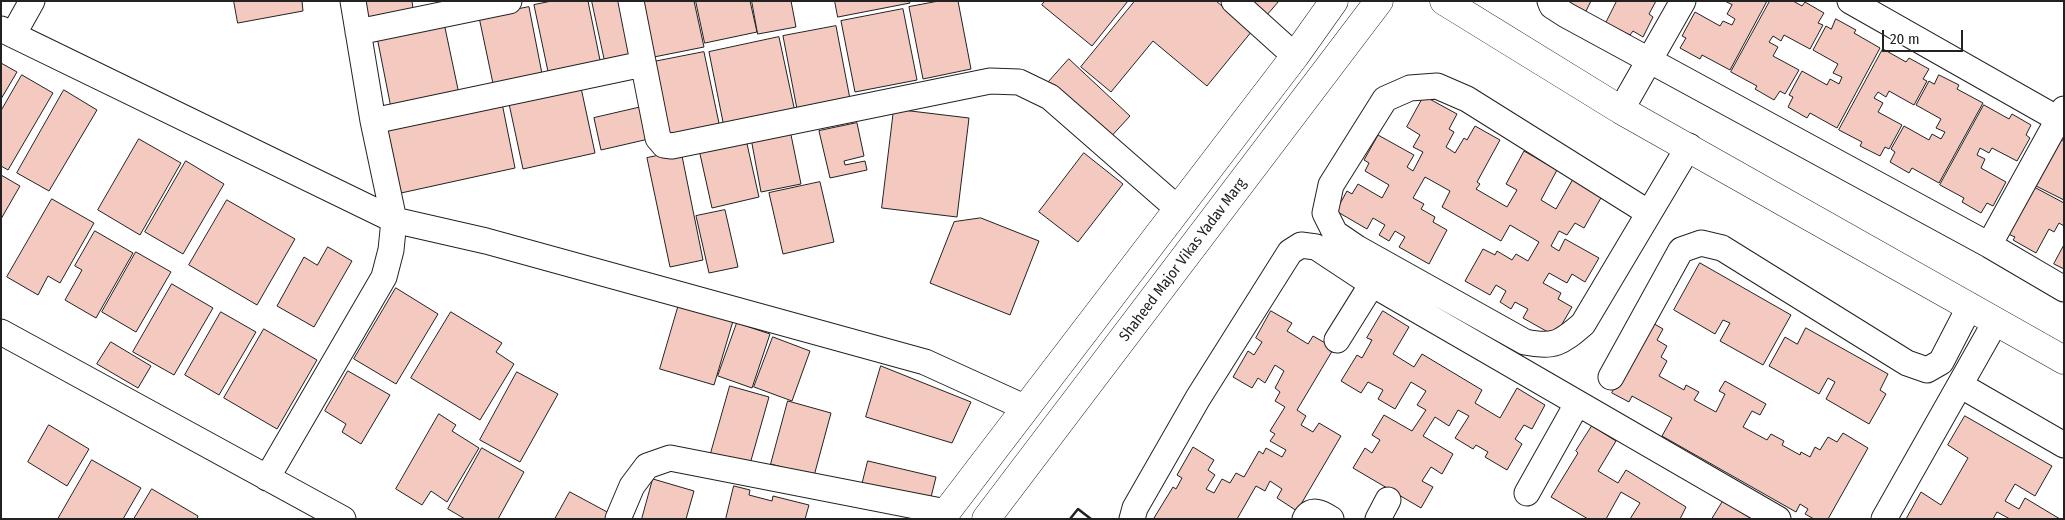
<!DOCTYPE html>
<html>
<head>
<meta charset="utf-8">
<style>
	body { margin:0 }
	#map { position:relative; width:2065px; height:520px; overflow:hidden; background:#fff; font-family:"Fira Sans Condensed",sans-serif }
	canvas { display:block }
	.frame { position:absolute; inset:0; border:2px solid #222; pointer-events:none }
	.scale { position:absolute; left:1882px; top:30px; width:81px; height:22px; box-sizing:border-box; border:2px solid #222; border-top:0; padding-left:6px; font-size:15px; line-height:18px; white-space:nowrap; color:#222; -webkit-text-stroke:4px #fff; paint-order:stroke }
</style>
</head>
<body>
<div id="map">
<canvas width="2065" height="520"></canvas>
<div class="frame"></div>
<div class="scale">20 m</div>
</div>
<script>
const ctx = document.querySelector('canvas').getContext('2d');
ctx.lineJoin = 'round';
function fill(path, color) { ctx.fillStyle = color; ctx.fill(path, 'evenodd'); }
function stroke(path, color, width, dash) { ctx.strokeStyle = color; ctx.lineWidth = width; ctx.lineCap = dash ? 'butt' : 'round'; ctx.setLineDash(dash || []); ctx.stroke(path); }
function label(font, color, halo, rows, align = 'center') {
  ctx.font = font + ' "Fira Sans Condensed",sans-serif'; ctx.lineWidth = 4; ctx.setLineDash([]); ctx.textBaseline = 'middle'; ctx.strokeStyle = halo; ctx.fillStyle = color; for (const [text, x, y, turn = 0] of rows) {
    ctx.save(); ctx.translate(x, y); ctx.rotate((+turn || 0) * Math.PI / 180); ctx.textAlign = isNaN(turn) ? turn : align; if (halo) ctx.strokeText(text, 0, 0); ctx.fillText(text, 0, 0); ctx.restore();
  }
}
const building = new Path2D(`
	M234 1H302L303 11 238 23Z
	M360 1H412L413 9 363 18Z
	M552 1H588L602 70 550 81 534 5Z
	M592 1H627L639 60 606 66Z
	M638 1H694L704 47 649 58Z
	M696 1H750L757 32 705 43Z
	M752 1H791L796 27 758 34Z
	M835 1H909L910 3 838 17Z
	M939 1H958L971 69 923 79 909 7Z
	M1045 1H1128L1092 46 1042 5Z
	M1135 1H1216L1252 31 1207 86 1153 41 1111 92 1081 67Z
	M1248 1H1279L1266 16Z
	M1567 1H1591L1586 11Z
	M1617 1H1656L1649 14 1653 17 1643 37 1633 31 1630 35 1606 23Z
	M1725 1H1767L1730 70 1702 55 1700 59 1680 48 1686 38 1682 36 1695 12 1720 26 1723 21 1732 25 1735 19 1727 14 1732 5Z
	M1770 1H1793L1802 6 1805 2 1824 13 1818 23 1823 25 1810 49 1784 35 1781 41 1773 36 1769 42 1778 47 1773 56 1799 70 1785 94 1780 91 1774 100 1755 89 1757 86 1731 72Z
	M529 7 544 84 495 93 479 17Z
	M903 9 917 80 855 92 841 21Z
	M1836 19 1856 30 1854 33 1880 48 1837 128 1810 113 1807 118 1788 107 1793 97 1789 95 1802 71 1827 85 1830 79 1839 84 1842 77 1833 73 1838 64 1813 50 1826 26 1831 29Z
	M444 23 459 94 391 108 377 37Z
	M836 26 850 99 797 109 783 36Z
	M779 37 795 112 724 127 709 52Z
	M1883 49 1906 62 1909 58 1929 69 1923 79 1927 81 1914 105 1889 91 1886 97 1878 92 1874 98 1883 103 1878 112 1902 125 1889 149 1885 147 1880 156 1860 146 1862 142 1839 130Z
	M704 52 720 128 664 140 648 63Z
	M1069 59 1130 116 1106 142 1045 86Z
	M1 63 17 72 1 99Z
	M22 75 53 93 8 170 1 166V111Z
	M1939 75 1959 85 1957 89 1983 103 1939 183 1912 168 1909 173 1890 162 1895 152 1891 149 1904 126 1929 140 1932 134 1941 139 1945 132 1936 128 1941 119 1916 105 1929 81 1934 84Z
	M580 83 595 153 523 169 508 99Z
	M64 90 97 110 49 191 17 173Z
	M1424 96 1457 114 1449 129 1454 132 1446 147 1455 153 1464 138 1467 140 1475 126 1500 140 1477 182 1480 184 1476 189 1507 207 1517 190 1506 184 1524 151 1557 170 1541 200 1556 209 1573 179 1602 196 1584 228 1575 223 1567 235 1559 231 1551 246 1559 251 1565 239 1599 258 1585 282 1572 274 1567 283 1549 273 1543 283 1561 293 1558 299 1572 307 1555 336 1523 318 1528 309 1515 302 1511 309 1500 302 1506 291 1496 285 1490 295 1465 281 1483 249 1495 255 1497 251 1512 260 1516 254 1528 261 1539 242 1510 225 1501 241 1442 207 1450 191 1425 177 1413 198 1424 204 1421 209 1435 217 1433 222 1447 230 1429 264 1399 247 1405 237 1395 231 1389 241 1379 235 1385 225 1373 218 1367 229 1336 211 1347 191 1352 194 1358 184 1382 198 1389 185 1365 171 1369 163 1364 160 1378 135 1414 155 1407 167 1413 171 1423 152 1413 147 1420 135 1407 127Z
	M501 98 515 168 401 193 386 123Z
	M1984 105 2009 119 2012 114 2031 125 2026 135 2030 138 2017 161 1992 148 1989 153 1980 148 1977 155 1985 159 1981 168 2006 182 1993 206 1987 203 1981 213 1962 202 1964 198 1940 185Z
	M646 106 653 138 601 150 594 118Z
	M894 109 969 118 957 217 882 208Z
	M857 123 864 156 844 161 845 165 865 161 867 170 830 178 819 131Z
	M789 125 801 184 761 192 750 133Z
	M745 135 759 197 712 208 698 145Z
	M2055 136 2064 141V200L2036 186 2052 155Z
	M139 139 181 163 140 235 98 210Z
	M681 151 703 260 670 267 647 158Z
	M1084 153 1123 184 1078 242 1039 212Z
	M186 161 224 184 183 254 145 232Z
	M1 175 20 186 1 219Z
	M820 182 834 242 783 254 769 193Z
	M2034 187 2064 203V226L2059 223 2054 232 2049 229 2036 253 2013 240 2015 237 2006 233Z
	M52 199 94 223 60 283 48 276 38 295 7 277Z
	M227 200 295 239 257 305 189 265Z
	M725 210 738 267 709 273 696 216Z
	M981 218 1039 241 1010 315 930 283 954 222Z
	M95 231 133 253 96 318 65 300 82 270 75 266Z
	M2064 245V269L2054 264Z
	M328 247 352 261 314 327 277 306 304 257 317 265Z
	M136 252 171 272 136 332 102 312Z
	M1700 263 1791 315 1763 365 1720 341 1730 323 1723 320 1715 334 1674 310Z
	M172 284 213 308 174 375 133 352Z
	M396 288 438 314 396 384 354 359Z
	M679 304 733 321 714 385 660 369Z
	M1271 311 1292 323 1287 331 1308 344 1313 336 1334 348 1297 410 1306 416 1301 425 1313 432 1319 423 1341 436 1297 511 1277 498 1282 489 1270 481 1265 491 1256 486 1237 519H1156L1154 518 1173 487 1176 489 1182 478 1177 475 1193 447 1214 460 1208 470 1215 475 1206 489 1214 493 1222 479 1230 483 1236 473 1244 477 1259 451 1263 454 1266 448 1282 457 1286 450 1270 441 1275 434 1270 431 1285 407 1275 401 1280 392 1275 388 1284 371 1275 365 1265 383 1258 378 1252 388 1233 377 1248 351 1254 355 1262 342 1256 338Z
	M1383 311 1409 327 1393 354 1414 367 1422 354 1482 390 1475 403 1500 418 1517 388 1545 405 1532 429 1524 425 1515 439 1522 444 1507 470 1485 457 1488 452 1476 445 1473 449 1455 438 1469 416 1458 410 1449 426 1435 417 1423 436 1453 454 1442 474 1431 467 1422 481 1433 487 1421 508 1353 468 1365 448 1372 453 1380 440 1372 435 1384 415 1412 431 1426 410 1417 405 1426 391 1411 382 1395 409 1378 399 1383 390 1368 382 1361 393 1341 381 1357 355 1362 358 1372 340 1367 338Z
	M221 312 256 332 219 395 185 375Z
	M451 312 502 343 496 352 514 364 480 420 411 378Z
	M1651 322 1663 329 1657 340 1667 346 1661 357 1667 361 1659 376 1684 390 1686 385 1699 392 1694 400 1716 412 1725 394 1719 391 1725 381 1766 404 1760 415 1752 411 1743 427 1767 440 1771 434 1784 441 1782 445 1800 455 1801 452 1810 457 1815 447 1820 450 1828 437 1837 442 1843 433 1868 448 1828 519H1814L1805 514 1808 509 1800 504 1796 512 1662 436 1672 418 1632 396 1629 402 1612 393Z
	M737 323 770 334 752 388 718 376Z
	M1806 328 1888 374 1880 390 1886 394 1869 424 1826 399 1835 382 1828 378 1819 394 1769 366 1785 337 1797 344Z
	M264 329 317 360 277 429 224 398Z
	M773 337 810 351 792 401 754 387Z
	M111 342 151 366 138 388 97 364Z
	M881 366 971 402 952 443 866 417Z
	M348 371 390 395 361 444 342 432 346 424 325 411Z
	M517 372 558 394 520 462 480 440Z
	M730 386 769 397 750 464 711 453Z
	M788 401 831 413 814 476 771 464Z
	M439 414 456 425 452 431 479 448 447 502 431 491 422 505 396 489Z
	M1965 416 2052 466 2035 496 2015 484 2005 501 2019 509 2025 498 2060 519H2010L1997 512 1993 519H1906L1921 492 1941 505 1968 458 1948 445Z
	M49 425 89 449 67 486 28 462Z
	M1592 426 1616 441 1598 471 1618 483 1626 470 1686 507 1680 519H1630L1640 503 1621 492 1606 519H1588L1551 497 1578 453 1576 451Z
	M482 448 524 472 498 519H465L448 509Z
	M92 460 141 488 123 519H58Z
	M868 461 936 477 929 505 861 489Z
	M653 479 694 491 686 519H642Z
	M734 486 750 490 749 495 772 501 773 496 809 505 805 519H726Z
	M152 489 198 516 197 519H134Z
	M570 492 609 513 606 519H555Z
	M1723 501 1752 519H1712Z`);
fill(building, '#f3c9c0');
stroke(building, '#222', 1);
const minor = new Path2D(`
	M631 1 658 138 664 145 672 146 990 81 1019 82 1050 97 1177 208
	M1234 1 1295 56
	M1550 1 1552 6 1566 15 1989 245 2064 289
	M1850 1 2058 119
	M1 29 394 220 486 241 925 362 1026 408
	M358 32 509 1
	M13 35 32 1
	M1621 110 1683 1
	M373 121 643 64
	M1649 213 1467 99 1437 86 1410 88 1385 99 1331 185 1325 213 1335 233 1357 248 1525 342C1554 348 1561 343 1583 324L1689 146
	M1989 245 2064 109
	M1 332 343 519
	M1337 340 1372 284
	M1611 377 1681 250 1701 243 1722 248 1907 363 1927 370 1941 362 1970 306
	M1960 385 2064 445
	M267 478 384 277 391 250 394 220 373 121 353 1
	M1527 493 1577 404
	M618 519 632 486 647 466 670 458 946 512
	M1132 519 1135 508 1198 398 1290 252 1301 245 1316 247 1372 284 1778 519
	M1305 519C1311 507 1322 513 1331 519
	M1378 519 1388 500
	M1884 519 1996 321`);
const tertiary = new Path2D(`
	M1444 1 1621 110 2064 360`);
const secondary = new Path2D(`
	M941 519 1295 56 1334 1
	M986 519 1379 1`);
stroke(minor, '#222', 27);
stroke(tertiary, '#222', 29);
stroke(secondary, '#222', 29);
stroke(minor, '#fff', 25);
stroke(tertiary, '#fff', 28);
stroke(secondary, '#fff', 28);
stroke(new Path2D(`
	M1070 519 1078 509 1091 519`), '#222', 2.5);
label('15px', '#222', '#fff', [
	["Shaheed Major Vikas Yadav Marg",1183,260,-53]
]);
</script>
</body>
</html>
